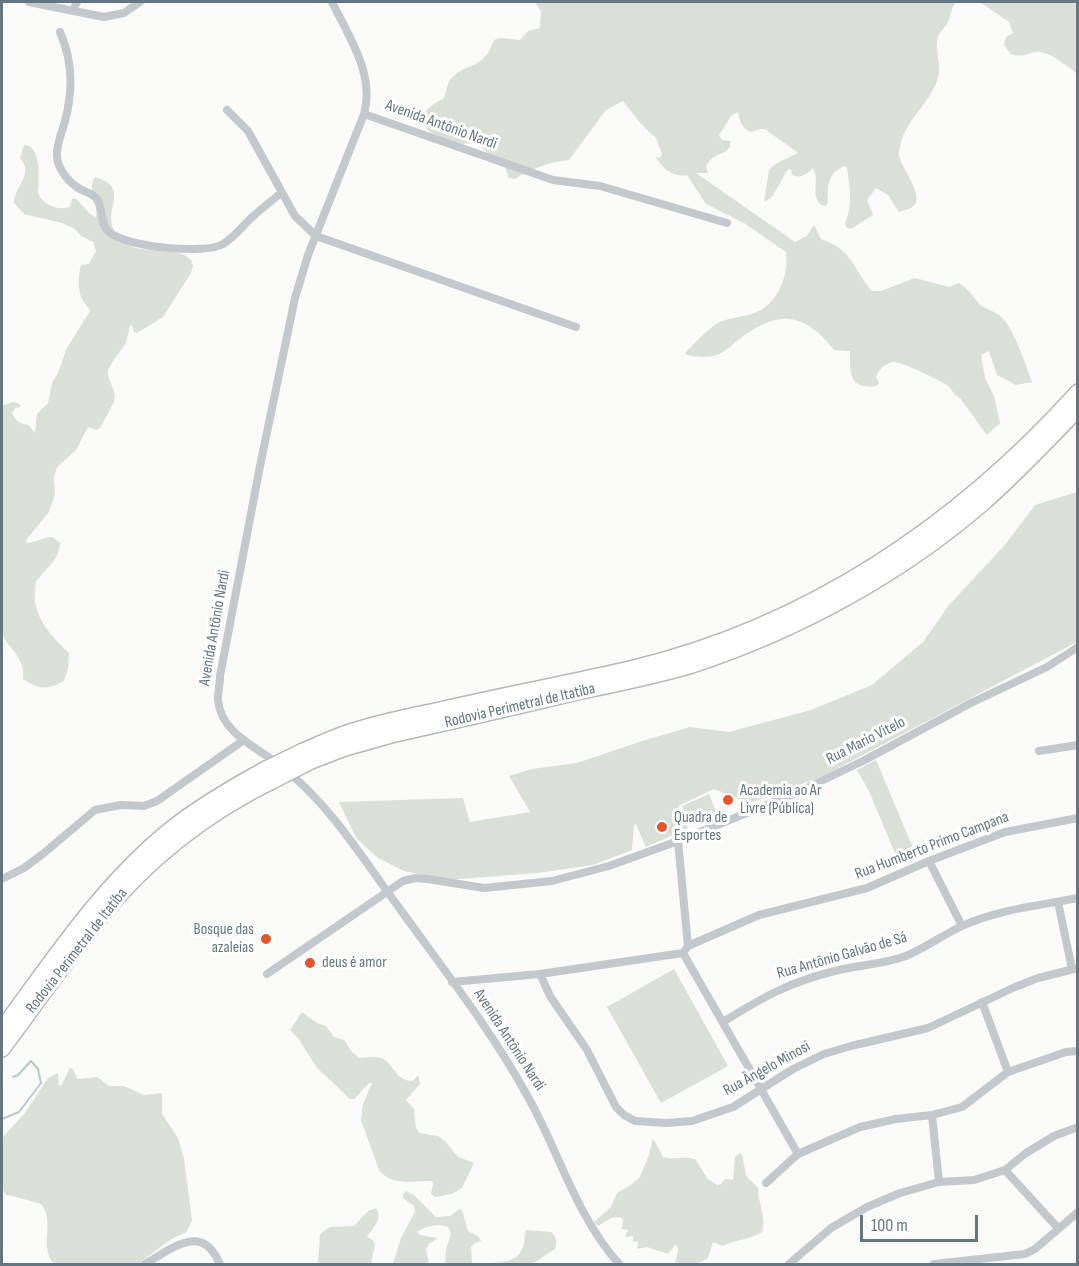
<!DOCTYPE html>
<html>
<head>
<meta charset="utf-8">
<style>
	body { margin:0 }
	#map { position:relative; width:1079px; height:1266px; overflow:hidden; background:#fafaf8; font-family:"Sofia Sans Condensed",sans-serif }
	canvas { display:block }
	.frame { position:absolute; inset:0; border:3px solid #657683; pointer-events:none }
	.scale { position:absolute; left:860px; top:1215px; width:118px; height:27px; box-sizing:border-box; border:3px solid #657683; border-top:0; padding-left:8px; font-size:18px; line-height:21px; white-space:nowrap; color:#657683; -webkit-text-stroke:4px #fff; paint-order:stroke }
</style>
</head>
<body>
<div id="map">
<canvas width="1079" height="1266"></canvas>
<div class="frame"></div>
<div class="scale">100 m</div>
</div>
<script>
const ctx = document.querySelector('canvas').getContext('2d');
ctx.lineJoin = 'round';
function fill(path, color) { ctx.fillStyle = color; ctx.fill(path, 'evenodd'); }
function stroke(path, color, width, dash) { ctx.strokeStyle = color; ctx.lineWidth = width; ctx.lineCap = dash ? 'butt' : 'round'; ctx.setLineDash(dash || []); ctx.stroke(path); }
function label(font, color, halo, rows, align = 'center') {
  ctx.font = font + ' "Sofia Sans Condensed",sans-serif'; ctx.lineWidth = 6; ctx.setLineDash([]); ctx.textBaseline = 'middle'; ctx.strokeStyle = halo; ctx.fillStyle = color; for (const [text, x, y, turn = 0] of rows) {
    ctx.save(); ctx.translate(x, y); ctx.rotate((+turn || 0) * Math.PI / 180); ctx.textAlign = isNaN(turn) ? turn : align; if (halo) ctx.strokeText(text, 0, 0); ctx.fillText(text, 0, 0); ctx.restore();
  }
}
fill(new Path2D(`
	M535 2H957C950 8 952 13 948 22 946 27 940 31 938 37 934 50 942 64 938 78 929 106 900 124 899 154 898 165 929 198 911 208 908 210 903 210 899 212L888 195 876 188 867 200 873 215 851 229 847 228 845 224C853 205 850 189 847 168L845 166C828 172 827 186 828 202L826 206 821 205C810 193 820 180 813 168 807 174 801 179 792 175L791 169H788L772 197 764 202 769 170 777 163 798 153 765 129H760L750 132C742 128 739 120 738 112L732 115 719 135 722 140 730 141V147C720 158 713 152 706 167L708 173H696L795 242 807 236 814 225 821 239C828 242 836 245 843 251 855 262 860 279 872 291H881L915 278 949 287 959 283C973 292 972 298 982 306 987 310 994 311 999 315 1014 327 1025 364 1032 382L1016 385 997 375 989 351 981 355 985 378 994 396 1000 423 987 435 960 398C953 395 953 390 947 385 939 380 902 362 894 362 885 363 879 369 876 377L879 383 877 386C848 390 850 372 850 351L834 350C805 313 780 309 742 337 734 342 728 350 719 354 711 358 696 357 687 355L685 353C694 345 710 326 720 322 732 317 745 317 757 312 779 302 789 274 786 252L744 223 706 204 687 175C674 178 661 168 656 157L660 158 662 154 656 138 641 124 623 101 606 110 569 160C550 162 532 168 515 179L509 178 505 167 476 143C470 143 463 144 457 144 450 143 444 140 439 137 411 123 422 110 444 98 446 93 447 84 450 80 465 61 483 72 494 40L500 38 520 40 528 31 540 28 541 11Z
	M980 2H1077V74C1069 67 1050 52 1039 52 1028 51 1024 59 1011 54L1004 45 1006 37 1013 33 1009 22Z
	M24 145C42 145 39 180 38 193 43 205 58 211 70 207L72 199 75 198 91 215 96 217C99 202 86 191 95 177 130 188 105 206 113 228 114 231 119 236 121 239 138 259 173 242 191 260L193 266 191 273 163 317 137 333 134 332 132 325 130 326 126 343 113 361 108 370V376L115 394 114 402 100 428 97 430 88 427 76 450 57 467 54 477 55 494 49 512 26 540 27 543C36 543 43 537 52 537L60 543C59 560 48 566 39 578 35 581 36 585 35 591 32 616 51 636 69 653L68 668 64 681C47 690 40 690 23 679 26 659 10 650 2 634V406L12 402 18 403 21 407 15 408 12 413C16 421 19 424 28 425L35 433 37 414 48 403 52 383 58 373 67 348 90 311C88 307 86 305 84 302 77 293 78 276 81 265L89 264 96 251 93 242 81 236 75 229 62 223 24 214 14 203C14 185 35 176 20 158Z
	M1077 492V642L821 777 750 803 714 789 678 806 688 828 646 847 636 824 634 825 632 850 593 865 537 873 446 880 404 871 378 858 356 838 339 802 463 798 470 822 530 812 509 776 532 769 577 763 642 741 690 727 729 732 811 710 872 685 923 642 949 605 1004 546 1035 505Z
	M876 760 916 855 899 863 869 791 857 770Z
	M709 794 717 814 691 826 682 806Z
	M674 969 728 1066 661 1103 607 1007Z
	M302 1012 317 1023 326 1026 334 1037 344 1040 352 1052 359 1058C367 1058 378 1055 385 1060 395 1068 397 1081 413 1081L418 1075 420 1084 406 1100 414 1109 416 1128 420 1133 438 1136 445 1141 458 1157 474 1163 462 1188 452 1194 435 1197 431 1194 433 1184 432 1181C413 1181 391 1186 379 1170L361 1120 363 1104 372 1083H369L354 1099H350L317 1068 298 1038 290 1030Z
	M70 1068 73 1069 77 1079 97 1077 109 1086H124L144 1095 162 1093V1114L178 1138 184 1159 192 1221 186 1232 170 1240 138 1264H54C38 1246 56 1222 41 1204 29 1201 19 1197 6 1195L2 1189 3 1137 24 1114 48 1078 58 1073 59 1085 61 1086Z
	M653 1138 663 1157C674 1160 684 1156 695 1159L708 1179 717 1185 721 1184 725 1179 733 1180 735 1157 738 1154H742L746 1176 758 1188C758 1203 767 1218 762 1232 750 1240 736 1239 723 1246L713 1242 708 1258C697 1265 688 1265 675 1264L678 1250 676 1244 668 1254 647 1247 637 1249 638 1242 633 1241V1236L625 1237 628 1230 622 1229 623 1220 621 1217 611 1218 598 1226 594 1222 611 1207 617 1193 631 1185 640 1177 649 1155Z
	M406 1191 415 1196 436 1217 450 1216 459 1209 462 1210 468 1231 478 1236 481 1241 475 1243 471 1247 472 1264H445L446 1249 451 1234 448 1227C439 1223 425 1226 417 1232L420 1235 438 1238 429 1244 426 1249 429 1264H393L401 1238 415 1212 414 1206 403 1198V1194Z
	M376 1208C383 1219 373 1228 367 1237L373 1240 375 1244 371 1264H318L320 1234 330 1227 354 1226 368 1211Z
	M526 1230 551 1232C557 1236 557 1243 555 1249L532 1264H481C496 1261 512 1266 522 1250 525 1244 524 1236 526 1230Z`), '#dadfd7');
stroke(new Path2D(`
	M2 1119 19 1112 41 1083 38 1069 31 1061 18 1075 13 1077`), '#bbc7cb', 2);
const highway = new Path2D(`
	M301 752C320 744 340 734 360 729 386 721 413 716 440 710 504 695 570 683 634 668 810 625 958 525 1078 392
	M311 761 345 748 391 735C453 721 515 707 577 692 615 684 655 676 692 665 797 631 901 574 984 502 1017 473 1047 441 1078 409
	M2 1029C53 960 102 885 170 830 200 806 233 787 266 769
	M2 1049C34 1006 65 962 98 920 146 860 208 812 276 779`);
stroke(highway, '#b4b9bd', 18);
stroke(new Path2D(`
	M29 2 104 17 124 13 140 2
	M332 2C349 37 375 74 364 114
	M73 10 77 2
	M60 32C73 61 73 91 65 121 62 132 56 145 57 157 58 169 69 183 80 189 85 192 92 193 96 198 104 207 99 222 108 231 123 247 206 255 223 244 233 238 241 228 250 219 260 210 271 201 281 193
	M227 110 248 131 295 216 316 236 576 327
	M1039 751 1078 745
	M278 764C255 746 221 733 218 700 218 692 220 684 220 676L261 461 295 298 308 255 364 114 553 180 600 186 727 223
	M288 772C333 809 365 862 400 909 444 970 492 1031 528 1097 559 1152 576 1216 619 1264
	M678 841 688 946
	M929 861 962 926
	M2 879 24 868 44 853 95 810 121 805 144 806 157 801 244 740
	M1058 902 1072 969
	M683 953 798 1154
	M267 974 403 881 415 878 428 879 484 888 552 881 609 866 678 841 796 793 863 761 971 703 1047 667 1078 647
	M540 974 550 996 587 1050 616 1107 624 1115 635 1121 666 1123 692 1121 733 1107 793 1069 824 1054 851 1046 928 1028 1015 987 1038 978 1078 968
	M452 982 540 974 683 953 688 946 759 915 867 888 929 861 1005 832 1078 818
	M982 1002 1008 1072
	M723 1022C763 997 791 981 839 970 861 965 884 964 906 956 925 948 943 935 962 926 999 909 1038 906 1078 898
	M932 1115 939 1182
	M1005 1170 1058 1228
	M766 1183 798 1154 860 1127 896 1119 932 1115 962 1107 1008 1072 1066 1052 1078 1051
	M145 1264C160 1256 189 1232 206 1245 213 1249 217 1258 220 1264
	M789 1264 831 1228 867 1207 900 1193 939 1182 974 1180 1005 1170 1026 1153 1054 1136 1078 1127
	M934 1264 1025 1254 1035 1249 1078 1212`), '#c3c8cc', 8);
stroke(highway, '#fff', 15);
const highwayBridge = new Path2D(`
	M266 769 301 752
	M276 779 311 761`);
stroke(highwayBridge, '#b4b9bd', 18, []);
stroke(highwayBridge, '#fff', 15);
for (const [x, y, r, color] of [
	[728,800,6,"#e4572e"],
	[662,827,6,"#e4572e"],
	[266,939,6,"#e4572e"],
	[310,963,6,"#e4572e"]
]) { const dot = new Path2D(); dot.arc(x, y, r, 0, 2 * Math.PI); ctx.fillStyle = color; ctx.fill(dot); stroke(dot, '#fff', 2); }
label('16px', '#657683', '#fff', [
	["Avenida Antônio Nardi",441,125,20],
	["Avenida Antônio Nardi",215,628,-80],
	["Rodovia Perimetral de Itatiba",520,706,-13],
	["Rua Mario Vitelo",866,741,-27],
	["Rua Humberto Primo Campana",932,846,-21],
	["Rodovia Perimetral de Itatiba",77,951,-52],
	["Rua Antônio Galvão de Sá",842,956,-16],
	["Avenida Antônio Nardi",509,1040,57],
	["Rua Ângelo Minosi",767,1069,-29]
]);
label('16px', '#657683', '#fff', [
	["Academia ao Ar",740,791],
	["Livre (Pública)",740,809],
	["Quadra de",674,818],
	["Esportes",674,836],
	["Bosque das",254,930,"right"],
	["azaleias",254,948,"right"],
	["deus é amor",322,963]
], 'left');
</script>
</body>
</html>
